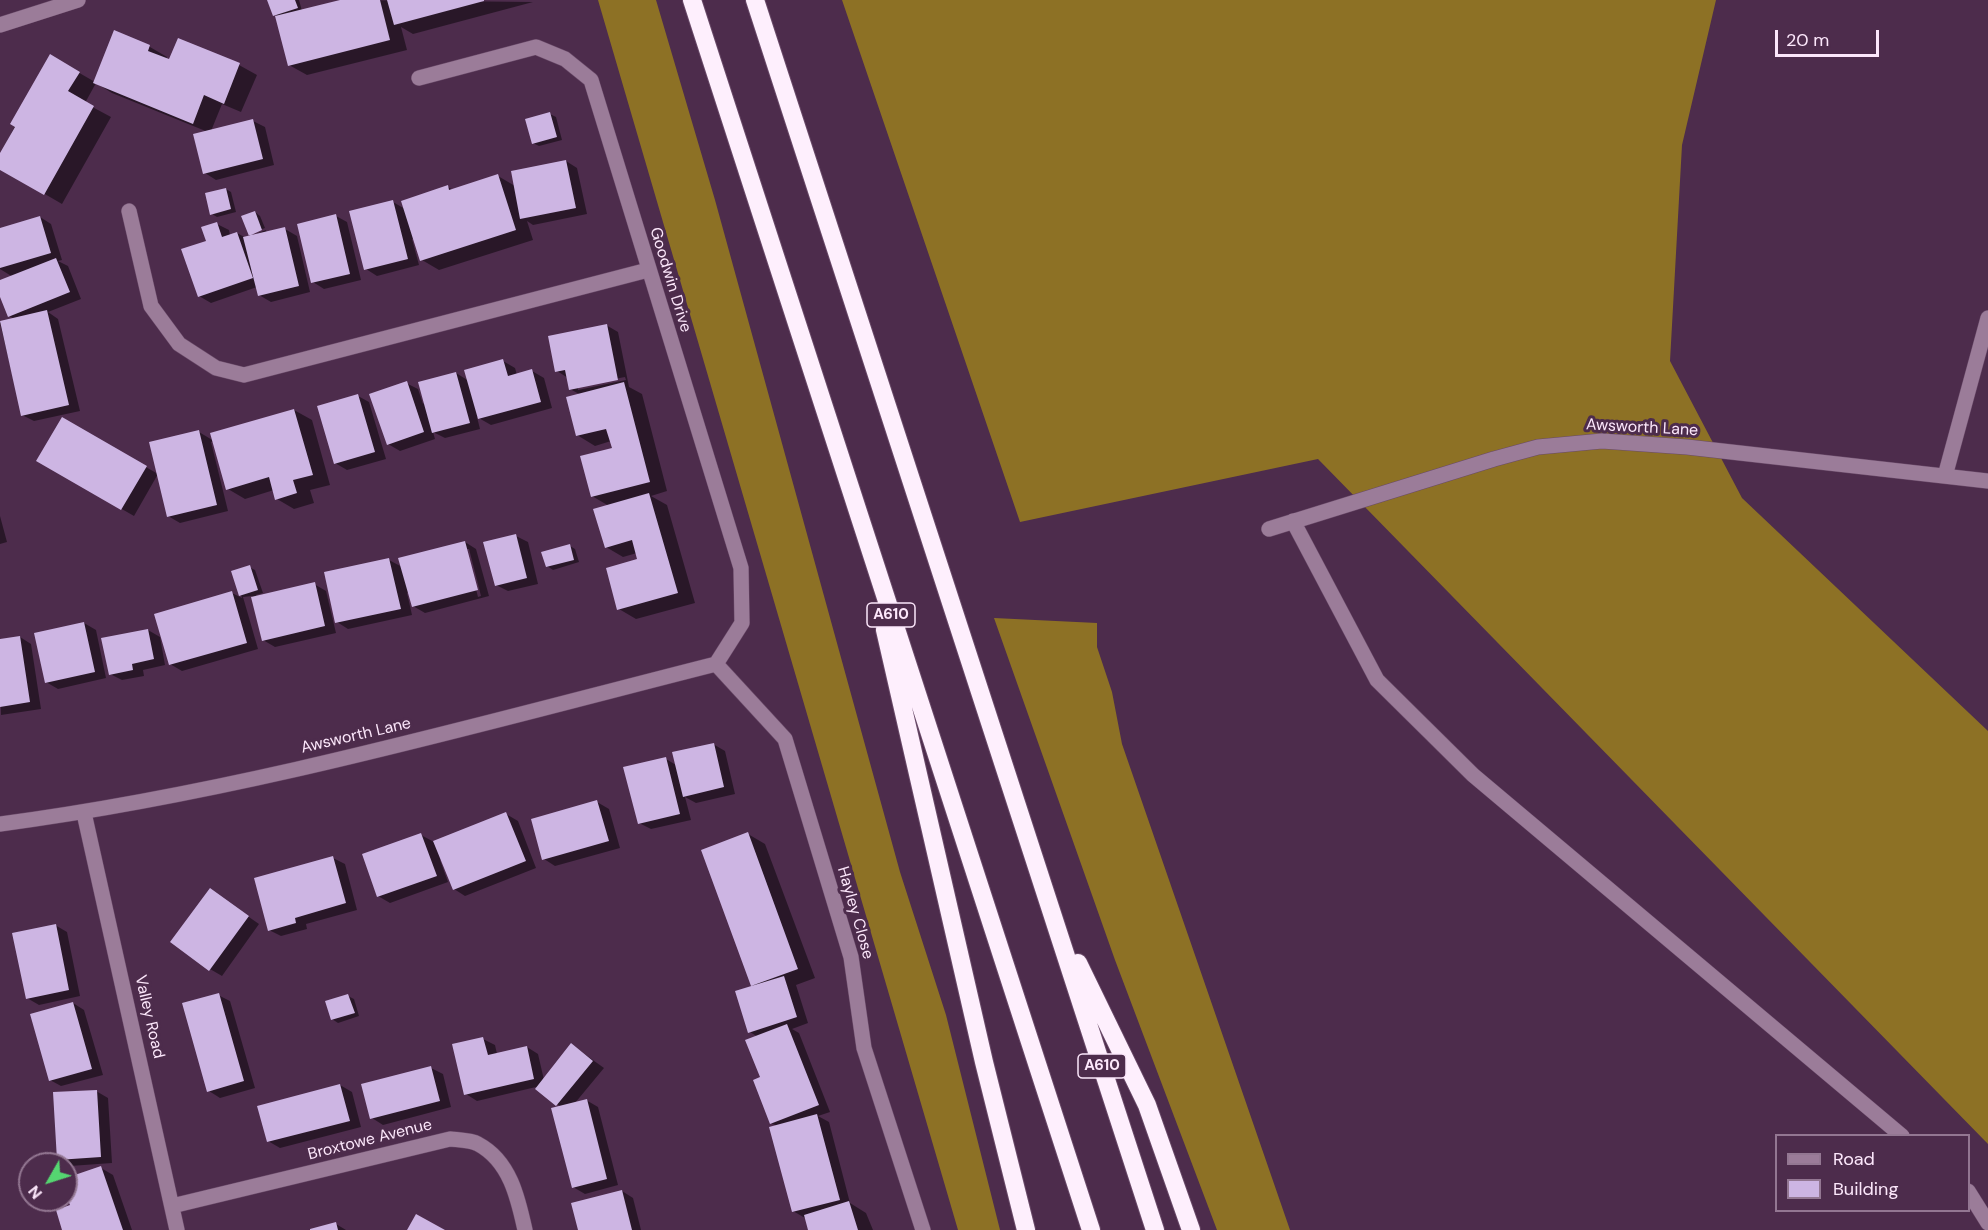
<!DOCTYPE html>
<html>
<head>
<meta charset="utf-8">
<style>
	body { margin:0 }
	#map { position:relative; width:1988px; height:1230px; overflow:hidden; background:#4d2c4c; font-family:"DM Sans",sans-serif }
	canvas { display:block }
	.legend { position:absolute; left:1775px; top:1134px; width:195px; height:78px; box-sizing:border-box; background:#4d2c4c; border:2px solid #937792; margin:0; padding:8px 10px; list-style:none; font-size:18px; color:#fce7fb }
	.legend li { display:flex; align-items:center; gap:12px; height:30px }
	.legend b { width:30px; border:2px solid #937792 }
	.north { position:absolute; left:18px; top:1152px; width:60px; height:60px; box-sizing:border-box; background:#4d2c4c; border:2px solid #937792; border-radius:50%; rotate:231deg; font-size:16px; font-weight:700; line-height:24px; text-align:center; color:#fce7fb }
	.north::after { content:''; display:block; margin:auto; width:21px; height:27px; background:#55d671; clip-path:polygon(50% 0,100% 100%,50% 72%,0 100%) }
	.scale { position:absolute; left:1775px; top:30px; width:104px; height:27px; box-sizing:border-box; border:3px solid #fce7fb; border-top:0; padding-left:8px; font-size:18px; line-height:21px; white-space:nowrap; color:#fce7fb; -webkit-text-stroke:4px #4d2c4c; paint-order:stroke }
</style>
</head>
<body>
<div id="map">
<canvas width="1988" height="1230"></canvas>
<ul class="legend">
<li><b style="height:8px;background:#9b7c99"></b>Road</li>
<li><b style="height:16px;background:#cdb5e3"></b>Building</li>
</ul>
<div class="north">N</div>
<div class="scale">20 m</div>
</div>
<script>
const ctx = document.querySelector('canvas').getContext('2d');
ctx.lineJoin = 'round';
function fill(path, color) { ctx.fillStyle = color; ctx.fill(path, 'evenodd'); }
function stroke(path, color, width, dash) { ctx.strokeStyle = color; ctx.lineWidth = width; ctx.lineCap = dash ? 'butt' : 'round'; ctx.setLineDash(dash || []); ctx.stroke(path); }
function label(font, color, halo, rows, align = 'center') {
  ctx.font = font + ' "DM Sans",sans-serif'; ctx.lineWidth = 6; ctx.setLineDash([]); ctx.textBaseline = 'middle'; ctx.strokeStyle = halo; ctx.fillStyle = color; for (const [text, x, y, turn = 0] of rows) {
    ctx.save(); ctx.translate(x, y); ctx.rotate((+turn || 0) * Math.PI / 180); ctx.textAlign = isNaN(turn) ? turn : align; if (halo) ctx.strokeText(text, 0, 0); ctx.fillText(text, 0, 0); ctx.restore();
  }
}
fill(new Path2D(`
	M598 0H656L715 200 900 872 946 1015 1000 1230H958Z
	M842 0H1716L1682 145 1670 361 1742 498 1988 731V1144L1318 459 1020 522Z
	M994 618 1097 623V647L1112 692 1122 744 1290 1230H1217L1115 960Z`), '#8d7125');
fill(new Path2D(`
	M269 0H299L302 11 346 0 533 2 413 34 401 27 407 50 307 75 289 65 277 17Z
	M115 32 150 47 167 57 166 59 239 65 257 75 241 112 222 104 211 131 253 121 265 127 274 165 216 180 205 173 208 132 112 93 96 83 85 103 111 117 62 204 0 168V156L50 56 95 82Z
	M550 114 556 117 562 140 539 146 533 143Z
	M566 161 577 168 587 214 533 225 527 221 533 240 439 270 422 260 415 238 412 239 419 265 377 276 366 269 393 202 405 209 448 187 453 190 498 176 515 186Z
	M226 189 231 192 236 212 217 217 212 214Z
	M255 212 260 216 265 228 252 233V236L250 235Z
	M336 216 347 222 361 280 324 289 313 282Z
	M40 217 51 224 62 260 58 261 68 266 81 299 48 312 58 319 80 411 34 421 22 415 0 323 15 319 9 316 0 293V282L13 277 0 269V229Z
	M217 224 229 230 230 235 237 233 246 238 266 230 267 233 285 229 297 236 310 292 271 302 259 295 257 287 211 303 199 296 208 242Z
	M606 325 618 332 629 387 642 394 667 491 651 496 667 505 695 603 636 619 619 609 639 560 637 553 623 557 606 547 609 506 592 496 613 449 611 441 595 446 577 435 581 395 570 389 568 378 557 371ZM625 377 626 380 578 390V386Z
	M503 361 515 368 517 375 532 371 544 378 552 408 491 425 477 417 480 429 445 438 433 432 435 439 400 451 388 444 406 383 418 389 423 404 456 373 469 381Z
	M358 396 369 402 386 459 347 470 335 463Z
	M294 410 312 420 330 485 310 490 314 503 294 509 277 499 274 490 245 499 228 489 214 441 211 442 228 511 180 523 168 516 199 432 214 441Z
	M62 419 158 474 134 516 38 461Z
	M0 516 7 542 0 544Z
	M516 536 528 542 538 584 508 591 496 585Z
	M465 542 476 549 489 596 425 613 413 606 409 592 407 593 412 615 348 629 337 622 389 560 402 567ZM466 549H469L481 596 478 597Z
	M570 546 575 549 579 562 553 570 547 566Z
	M249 567 255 570 263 593 256 595 257 597 314 584 326 591 336 633 275 647 263 640 252 596 243 597 258 649 182 671 170 664 232 593 242 598 233 572Z
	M84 623 96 630 106 678 58 689 46 682Z
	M148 630 160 637 165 665 143 670 144 676 122 680 110 674Z
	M20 637 31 644 41 709 1 715 0 640Z
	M713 744 725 751 735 794 696 803 685 797 691 820 651 829 639 823 666 759 676 765Z
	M597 802 609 809 620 848 555 866 544 859Z
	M506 814 518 821 536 868 465 896 454 889 442 859 440 860 448 882 390 903 378 896 421 835 434 842Z
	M748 834 765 844 815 978 796 985 808 1023 792 1029 799 1033 830 1112 818 1116 829 1122 850 1203 866 1213 873 1230H811L805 1218 793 1211 777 1126 771 1123 762 1078 758 1037 750 1032 755 986 752 985Z
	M333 858 345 864 357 910 306 924 307 929 281 936 269 930Z
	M210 890 259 924 222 976 210 969Z
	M55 925 67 932 80 996 39 1005 27 998Z
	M218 995 230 1001 255 1088 220 1098 209 1091Z
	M348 996 354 999 359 1016 338 1023 332 1019Z
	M73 1003 84 1010 103 1075 61 1086 50 1080Z
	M483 1039 495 1045 497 1054 527 1047 538 1054 544 1080 572 1045 604 1068 575 1103 586 1100 598 1107 618 1185 585 1194 573 1187 561 1107 536 1087 477 1101 466 1094Z
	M431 1068 443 1074 451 1107 383 1125 372 1118Z
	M340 1085 352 1092 361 1127 280 1148 268 1141Z
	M96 1091 108 1098 112 1163 70 1166 58 1159Z
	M101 1168 113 1175 132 1230H64L71 1206 66 1191V1180Z
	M622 1191 633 1198 641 1230H580Z
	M336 1224 346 1230H313Z`), '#0007');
fill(new Path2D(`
	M267 0H295L298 8 273 16Z
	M340 0H380L390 40 288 66 275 16Z
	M387 0H484V1L394 25Z
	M114 30 150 45 148 51 169 59 178 38 240 63 224 104 204 95 193 124 93 83Z
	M50 54 80 72 68 91 94 106 44 195 0 170V153L15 127 10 124Z
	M550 112 557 137 532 144 525 119Z
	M253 119 263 159 203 174 193 134Z
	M566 160 576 208 520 219 511 171Z
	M498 174 516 230 420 261 401 201 448 185 449 190Z
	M226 188 231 209 210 215 205 193Z
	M393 200 408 259 364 270 349 211Z
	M255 211 262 230 249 236 241 216Z
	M336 214 350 274 311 283 297 224Z
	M40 216 51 253 0 268V228Z
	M217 222 222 237 237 232 253 278 198 297 181 249 206 241 201 227Z
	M285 227 299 286 258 296 243 237Z
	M56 258 70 292 8 317 0 297V280Z
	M47 310 69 405 21 416 0 321Z
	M607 324 618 380 569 390 565 370 555 372 548 336Z
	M503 359 508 376 532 369 541 402 478 419 464 370Z
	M456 372 470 423 432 433 418 382Z
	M407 381 424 432 387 445 369 394Z
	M624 382 650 482 591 497 580 456 612 448 606 429 576 436 566 397Z
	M358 394 375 452 334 464 317 406Z
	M294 409 313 475 293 480 297 493 275 500 269 477 226 490 210 433Z
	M62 417 147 466 121 510 36 461Z
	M199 430 217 505 167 517 149 442Z
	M649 493 678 593 617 610 606 568 637 559 632 540 605 548 593 509Z
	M516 534 527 578 495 586 483 542Z
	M465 541 478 590 412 607 398 558Z
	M570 544 574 560 546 567 541 552Z
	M389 558 401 609 335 623 324 572Z
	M250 565 258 590 239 596 231 571Z
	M315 582 325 626 262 641 251 597Z
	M232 591 247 643 169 665 154 614Z
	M84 622 95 672 45 683 34 633Z
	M148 629 154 659 132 664 133 670 109 675 101 638Z
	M20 636 30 702 0 707V639Z
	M714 743 724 787 683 797 672 752Z
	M666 757 680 814 638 824 623 767Z
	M597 800 609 841 542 860 531 819Z
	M506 812 526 861 453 890 433 841Z
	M748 832 798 969 751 986 701 850Z
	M421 833 437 876 377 897 362 854Z
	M333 856 346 903 295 918 296 923 268 931 254 878Z
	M210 888 249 916 209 971 170 942Z
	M56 924 69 990 26 999 12 933Z
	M784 976 797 1017 748 1033 735 991Z
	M219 993 244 1081 207 1092 182 1003Z
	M348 994 355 1013 331 1020 325 1001Z
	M73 1002 92 1069 49 1081 30 1014Z
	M787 1024 819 1105 770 1124 753 1080 760 1077 745 1040Z
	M483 1037 488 1055 527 1046 534 1079 464 1095 452 1044Z
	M571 1043 593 1061 556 1106 535 1089Z
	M431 1066 440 1101 370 1119 361 1084Z
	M340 1084 350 1121 267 1142 257 1106Z
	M97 1090 101 1157 57 1160 53 1092Z
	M587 1099 607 1179 572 1188 551 1108Z
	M817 1114 840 1200 792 1212 769 1127Z
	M101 1166 123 1230H62L56 1210 70 1205 66 1195V1178Z
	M622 1190 632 1230H578L571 1203Z
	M849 1201 858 1230H808L804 1215Z
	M416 1214 445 1230H407Z
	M336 1222 338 1230H310V1229Z`), '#cdb5e3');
const minor = new Path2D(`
	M0 25 78 0
	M419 78 536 47 565 59 591 80 741 568 742 623 716 664
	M129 211 151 306 179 344 216 368 244 375 648 270
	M1945 476 1988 318
	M1293 521 1377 680 1473 775 1902 1136
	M1269 529 1494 459 1538 447 1602 441 1687 447 1988 481
	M716 664 785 739 851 957 864 1048 923 1230
	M84 813 177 1230
	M0 824C242 792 479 724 716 664
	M1968 1191 1988 1223
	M172 1206 450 1139C459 1140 471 1140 478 1144 510 1161 518 1198 525 1230`);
const highway = new Path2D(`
	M692 0 1091 1230
	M755 0 1155 1230
	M885 630 984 1062 1026 1230
	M1078 963 1147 1105 1191 1230`);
stroke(minor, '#694a68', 16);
stroke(highway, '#694a68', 20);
stroke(minor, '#9b7c99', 15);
stroke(highway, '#feeffd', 18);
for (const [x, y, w] of [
	[891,615,48],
	[1102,1066,48]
]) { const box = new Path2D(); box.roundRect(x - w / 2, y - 12, w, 24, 4.5); ctx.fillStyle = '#4d2c4c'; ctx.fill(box); stroke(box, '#fce7fb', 1.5); }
label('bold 15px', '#fce7fb', null, [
	["A610",891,615],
	["A610",1102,1066]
]);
label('16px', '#fce7fb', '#4d2c4c', [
	["Goodwin Drive",670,280,73],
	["Awsworth Lane",1642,428,3],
	["Awsworth Lane",356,736,-13],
	["Hayley Close",855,913,74],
	["Valley Road",149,1017,77],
	["Broxtowe Avenue",370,1140,-14]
]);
</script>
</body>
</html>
